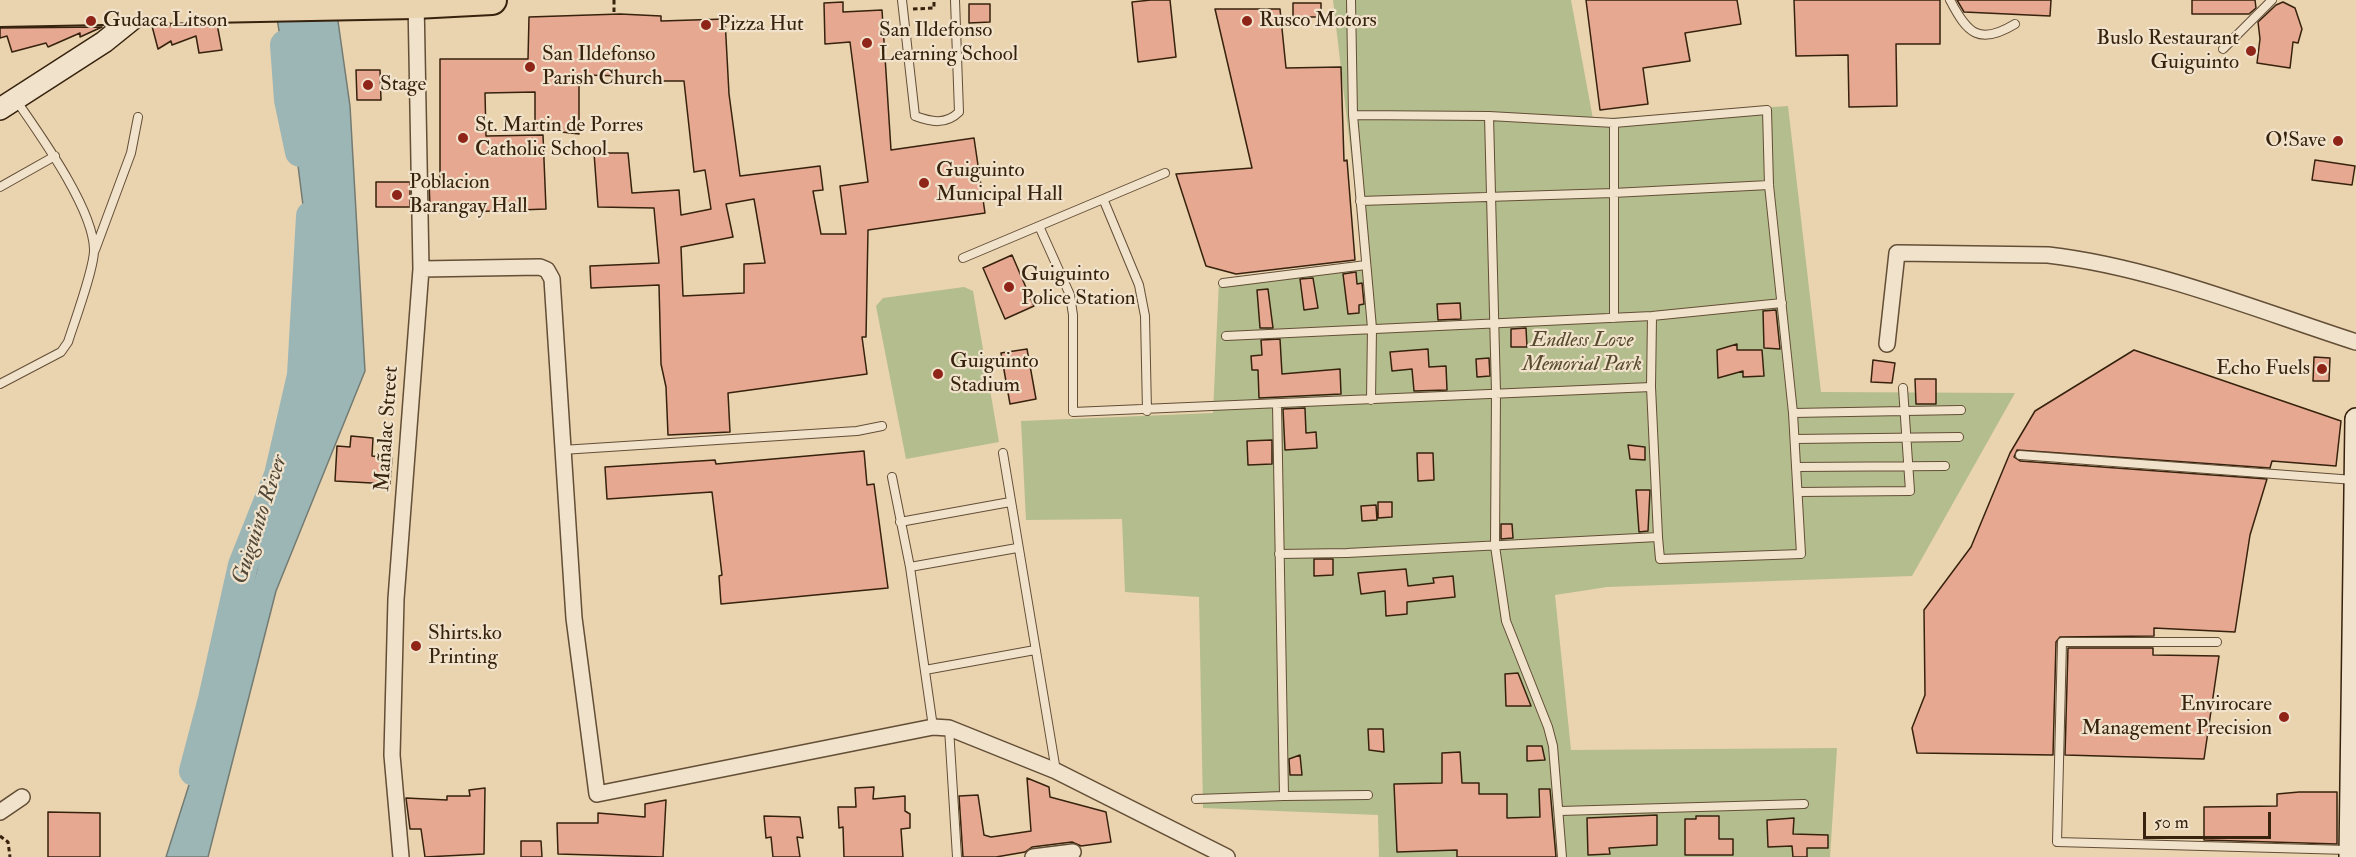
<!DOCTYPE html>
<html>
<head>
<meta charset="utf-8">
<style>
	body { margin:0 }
	#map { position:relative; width:2356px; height:857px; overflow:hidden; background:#ead3af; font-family:"IM FELL Double Pica",serif }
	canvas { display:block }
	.scale { position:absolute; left:2143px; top:812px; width:128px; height:27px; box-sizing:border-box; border:3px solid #36220d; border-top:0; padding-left:8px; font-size:18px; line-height:21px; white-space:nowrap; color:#36220d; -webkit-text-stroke:4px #f1e2cb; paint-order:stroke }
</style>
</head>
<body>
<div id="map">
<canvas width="2356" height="857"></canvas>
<div class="scale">50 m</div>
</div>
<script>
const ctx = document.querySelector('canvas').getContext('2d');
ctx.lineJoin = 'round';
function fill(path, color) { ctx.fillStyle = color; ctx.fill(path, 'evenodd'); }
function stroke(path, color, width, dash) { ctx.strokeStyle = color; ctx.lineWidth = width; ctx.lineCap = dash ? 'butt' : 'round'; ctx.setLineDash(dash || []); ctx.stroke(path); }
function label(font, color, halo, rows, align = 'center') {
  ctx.font = font + ' "IM FELL Double Pica",serif'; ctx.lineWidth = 4.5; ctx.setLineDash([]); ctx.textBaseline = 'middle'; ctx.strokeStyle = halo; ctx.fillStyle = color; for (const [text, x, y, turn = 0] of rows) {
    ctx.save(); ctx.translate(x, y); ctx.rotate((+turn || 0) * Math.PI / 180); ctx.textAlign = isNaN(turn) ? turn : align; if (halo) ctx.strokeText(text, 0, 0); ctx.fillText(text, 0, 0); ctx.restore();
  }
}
fill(new Path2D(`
	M1333 0H1571L1593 119 1788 106 1821 392 2015 393 1912 576 1607 587 1555 595 1571 750 1837 748 1830 857H1379L1378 815 1203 808 1199 597 1125 592 1122 519 1026 520 1021 421 1213 413 1219 281 1364 266Z
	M964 287 973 291 999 442 906 459 876 306 883 298Z`), '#b4bd8d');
const water = new Path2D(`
	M274 0H335L350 106 365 371 276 591 208 857H166L250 594 306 394 309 253 288 86Z`);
fill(water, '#9cb6b6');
stroke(water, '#737b72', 1.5);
stroke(new Path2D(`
	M285 45 289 100 300 152
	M194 771 213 699 243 565 279 475 302 375 311 216`), '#9cb6b6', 30);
const building = new Path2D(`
	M1151 0H1170L1176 57 1138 62 1132 2Z
	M1586 0H1737L1741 24 1685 33 1690 61 1643 68 1648 104 1600 110Z
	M1794 0H1940V44H1896L1897 106 1849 107 1848 55 1796 56Z
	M1957 0H2051L2050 16 1964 12Z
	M2192 0H2255L2256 8 2249 14H2192Z
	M843 2V12L882 10 891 150 974 138 985 213 868 230 866 337H862L867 374 728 393 730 432 668 435 666 387 661 364 659 285 591 288 590 266 659 263 654 208 598 207 594 153H628L632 193 679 190 681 215 711 209 705 170 694 172 684 81H630V76L579 75V134L535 129V92L485 93 486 136 543 135 546 209 440 213V207H430L429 182H440V59H528L529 17 620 14 661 16V21L725 19 729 94 740 176 820 166 823 190 813 191 821 234H846L840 186 868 182 850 42 825 44 824 3ZM754 199 765 263 744 264V293L683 296 681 247 733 237 726 204Z
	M2283 2 2295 8 2302 29 2298 43 2293 42 2290 68 2257 63 2260 39 2258 22 2276 5Z
	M1293 3H1321V17H1293Z
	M969 4H990V22L969 23Z
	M1215 9H1280L1286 68 1341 67 1344 161 1347 160 1355 260 1236 274 1206 266 1176 174 1252 168Z
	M217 24 222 50 199 53 196 36 172 45 171 41 158 49 152 26Z
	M102 27 80 37V33L48 47 46 43 12 52 7 36 0 38V28Z
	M356 70H380L381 100H357Z
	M2315 160 2355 166 2352 185 2312 180Z
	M376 182H410V207H376Z
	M1012 255 1034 306 1005 319 983 268Z
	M1356 272 1357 284 1362 283 1364 304 1359 305V313L1348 314 1343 274Z
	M1313 278 1318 308 1304 310 1300 279Z
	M1268 289 1273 328H1260L1257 290Z
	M1460 303 1461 319 1438 320 1437 304Z
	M1776 310 1780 349 1764 348 1763 311Z
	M1526 328 1527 347H1511V329Z
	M1280 339 1282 374 1340 369 1341 394 1259 398 1258 370H1252L1251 356 1262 355 1261 340Z
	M1737 344V350H1762L1764 376 1743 377V371L1718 378 1717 350Z
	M1027 349 1036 399 1010 404 1001 353Z
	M1428 349 1429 367 1446 366 1447 390 1414 391 1412 369 1392 371 1390 352Z
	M2134 350 2341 421 2336 466 2272 461 2270 468 2017 450 2014 457 2020 461 2267 479 2250 535 2235 632 2154 628V636L2060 637 2056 642 2053 755 1917 753 1912 728 1925 695 1924 610 1971 547 2010 453 2035 411Z
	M2314 357 2330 358 2329 381H2313Z
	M1489 358 1490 376 1477 377 1476 359Z
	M1873 360 1895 363 1892 383 1871 382Z
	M1915 379H1936V404H1916Z
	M1305 408 1306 433 1316 432 1317 448 1285 450 1283 409Z
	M351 436 373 438 372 456 392 458 390 484 335 481 337 446 350 447Z
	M1272 440V464L1248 465 1247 441Z
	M1628 445 1645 447V460L1630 459Z
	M864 451 867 485 874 484 888 588 721 604 719 576 722 575 712 492 607 499 605 467 715 460 716 464Z
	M1417 453H1433L1434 480 1418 481Z
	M1636 490H1650L1648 531 1639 532Z
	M1378 502H1392V517L1378 518Z
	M1376 505 1377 520 1362 521 1361 506Z
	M1501 524H1512L1513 538 1501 539Z
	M1314 559H1333V575L1314 576Z
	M1406 569 1408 586 1434 583 1433 578 1453 576 1455 597 1407 602V614L1386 616 1385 591 1361 594 1358 573Z
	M2068 648H2153V655L2219 656 2204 759 2065 755Z
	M1518 673 1531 706H1506L1505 674Z
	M1368 729H1383L1384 752 1369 750Z
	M1527 746H1542L1545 760 1527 761Z
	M1460 752 1462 783H1479V794H1507V818L1540 817 1539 789H1550L1556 857H1457V850L1397 852 1394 784 1442 783V753Z
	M1300 755 1302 775H1290L1289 759Z
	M1027 778 1049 787 1050 797 1106 812 1111 842 1081 846 1072 842 1032 847 1025 852 996 857H963L959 796 978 795 984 835 991 837 1031 831Z
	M874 787 873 799 905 796V811L910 814V828L901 829 903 857H844L843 827 839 828 838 807H856L855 788Z
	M485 788 484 854 425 857 421 829H410L406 798 447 800V796H470L469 790Z
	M2299 792H2337V844L2204 840V807L2277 806V794Z
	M666 800 663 857 558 854 557 823H598V813L645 817V804Z
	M48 812 100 813V857H48Z
	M1657 815V845L1609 848 1610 854 1588 855 1587 818Z
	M764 816 800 817 803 838 797 837 800 857H773L771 837 766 838Z
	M1696 816H1719V839H1733V855H1685V819H1696Z
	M1794 818 1793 834 1828 835V848H1807V857H1793L1792 846 1768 847 1767 820Z
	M521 841H541L542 857H521Z`);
fill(building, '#e6a891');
stroke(building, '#36220d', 1.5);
const lane = new Path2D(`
	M902 0 915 116C931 122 946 125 959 112L955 0
	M1351 0 1353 115 1372 328 1371 400
	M1950 0C1967 33 1979 46 2015 24
	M2223 49 2272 0
	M1353 115 1489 116 1614 123 1767 110 1769 185 1793 413 1801 554 1660 559 1658 537
	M1489 116 1496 392 1495 546 1506 621 1548 727 1553 746 1562 857
	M1165 173 1039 226 1070 295 1073 315V412L1651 387
	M0 187 55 156
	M1104 201 1139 285 1145 316 1147 411
	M1360 201 1613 193 1769 185
	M95 250 131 153 138 117
	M963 258 1039 226
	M1223 283 1366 265
	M1614 318V123
	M1226 336 1652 316 1782 303
	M0 384 61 352 68 342C74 323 95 266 94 249 93 208 40 135 16 100
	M1793 413 1961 410
	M1795 439 1959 437
	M562 450 857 431 882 426
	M1003 453 1056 771
	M2020 455 2354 480
	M1796 467 1945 466
	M892 477 910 567 933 727
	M1798 492 1910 491 1903 388
	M900 522 1010 502
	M1279 554 1347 553 1658 537 1651 387 1652 316
	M910 567 1017 548
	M2217 642H2062L2057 842 2348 850
	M925 670 1035 650
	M949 728 957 857
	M1284 796 1368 795
	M1196 799 1284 796 1277 404
	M1560 811 1804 804`);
const street = new Path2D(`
	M421 269 540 267 547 270 552 279 574 618 597 794 933 727 949 728 1056 771 1227 857
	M1887 344 1897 253 2048 255C2152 267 2257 310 2356 342
	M0 812 22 797
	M401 857 392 755 396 599 421 269 416 0
	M1033 857 1073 852`);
const secondary = new Path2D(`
	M0 109 104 42 145 9 148 3
	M2350 857 2356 419`);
const highway = new Path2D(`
	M0 12 415 4 492 0`);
stroke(lane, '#634e36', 10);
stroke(street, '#634e36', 18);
stroke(secondary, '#36220d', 24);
stroke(highway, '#36220d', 32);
stroke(new Path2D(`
	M614 0V12
	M913 9 934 8V0
	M0 836 8 842 10 857`), '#36220d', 3, [4.5, 3]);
stroke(lane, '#f1e2cb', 8);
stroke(street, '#f1e2cb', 15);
stroke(secondary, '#f1e2cb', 21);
stroke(highway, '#ead3af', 28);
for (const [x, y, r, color] of [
	[91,21,6,"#8f2418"],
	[1247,21,6,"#8f2418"],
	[706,25,6,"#8f2418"],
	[867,43,6,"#8f2418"],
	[2251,51,6,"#8f2418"],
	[530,67,6,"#8f2418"],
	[368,85,6,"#8f2418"],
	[463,138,6,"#8f2418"],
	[2338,141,6,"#8f2418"],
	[924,183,6,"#8f2418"],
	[397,195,6,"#8f2418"],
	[1009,287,6,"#8f2418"],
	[2322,369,6,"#8f2418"],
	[938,374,6,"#8f2418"],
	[416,646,6,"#8f2418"],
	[2284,717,6,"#8f2418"]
]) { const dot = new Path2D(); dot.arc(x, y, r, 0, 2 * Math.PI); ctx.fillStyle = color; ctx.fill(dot); stroke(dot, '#f1e2cb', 2); }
label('21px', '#36220d', '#f1e2cb', [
	["Gudaca Litson",103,21],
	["Rusco Motors",1259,21],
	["Pizza Hut",718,25],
	["San Ildefonso",879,31],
	["Learning School",879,55],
	["Buslo Restaurant",2239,39,"right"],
	["Guiguinto",2239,63,"right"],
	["San Ildefonso",542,55],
	["Parish Church",542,79],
	["Stage",380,85],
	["St. Martin de Porres",475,126],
	["Catholic School",475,150],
	["O!Save",2326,141,"right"],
	["Guiguinto",936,171],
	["Municipal Hall",936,195],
	["Poblacion",409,183],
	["Barangay Hall",409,207],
	["Guiguinto",1021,275],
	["Police Station",1021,299],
	["Guiguinto",950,362],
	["Stadium",950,386],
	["Echo Fuels",2310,369,"right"],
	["Shirts.ko",428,634],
	["Printing",428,658],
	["Envirocare",2272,705,"right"],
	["Management Precision",2272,729,"right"]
], 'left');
label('italic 21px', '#56492d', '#f1e2cb', [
	["Endless Love",1582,341],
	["Memorial Park",1582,365]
]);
label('21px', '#36220d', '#f1e2cb', [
	["Mañalac Street",388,429,-86]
]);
label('italic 22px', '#504737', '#f1e2cb', [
	["Guiguinto River",261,520,-72]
]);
</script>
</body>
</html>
